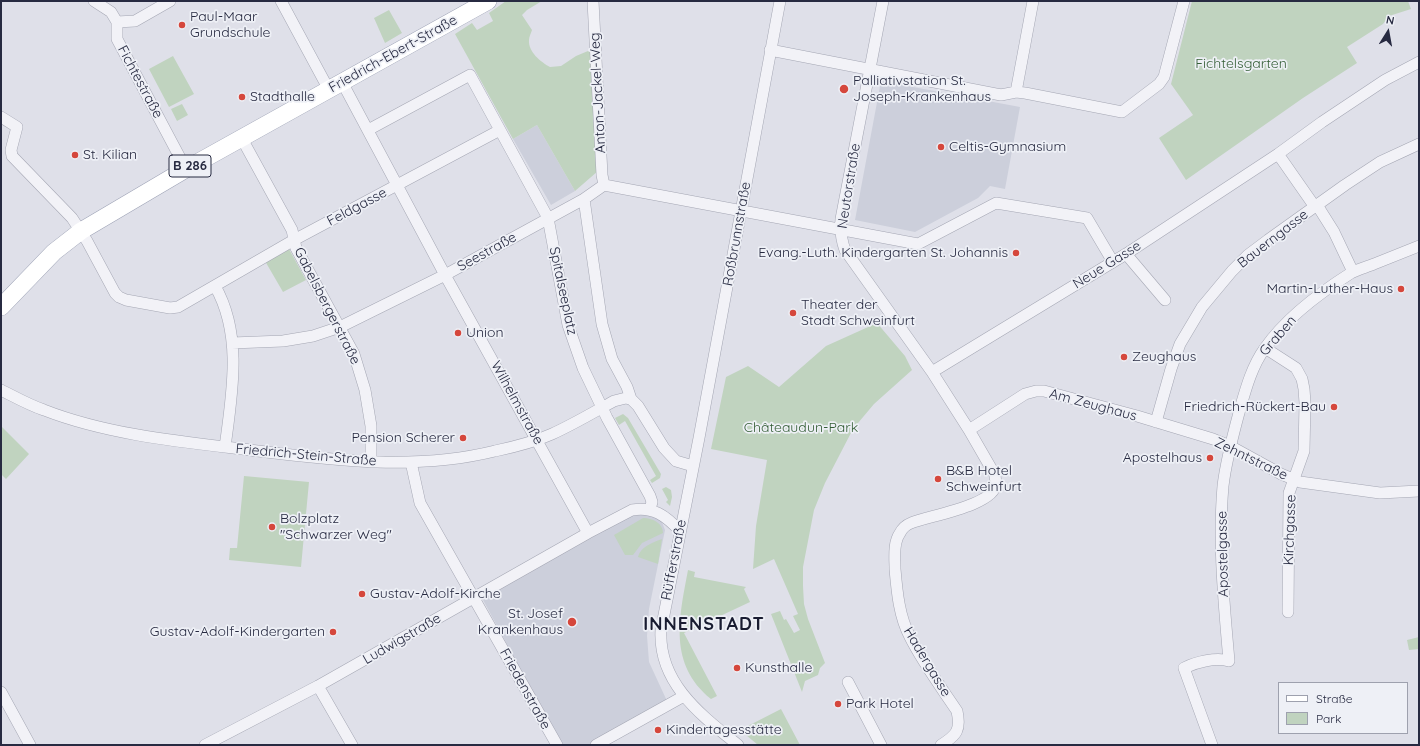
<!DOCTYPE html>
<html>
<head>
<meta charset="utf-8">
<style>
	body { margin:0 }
	#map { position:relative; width:1420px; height:746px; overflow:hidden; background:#dfe0e9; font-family:Quicksand,sans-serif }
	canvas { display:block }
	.frame { position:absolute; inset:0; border:2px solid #272a41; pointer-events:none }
	.legend { position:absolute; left:1278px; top:682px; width:130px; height:52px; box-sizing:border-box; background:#eef0f6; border:1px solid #9ea1ae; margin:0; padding:5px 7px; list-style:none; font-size:12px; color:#272a41 }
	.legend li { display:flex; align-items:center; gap:8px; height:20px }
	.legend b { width:20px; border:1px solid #9ea1ae }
	.north { position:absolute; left:1368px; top:12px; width:40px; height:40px; -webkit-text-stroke:3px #eef0f6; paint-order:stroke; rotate:11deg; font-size:11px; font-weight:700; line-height:16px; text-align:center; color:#272a41 }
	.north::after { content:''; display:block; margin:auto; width:14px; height:18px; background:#272a41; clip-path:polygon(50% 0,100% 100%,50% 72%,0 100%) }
</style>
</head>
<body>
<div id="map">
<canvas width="1420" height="746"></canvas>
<div class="frame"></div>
<ul class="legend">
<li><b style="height:5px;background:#fff"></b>Straße</li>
<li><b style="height:11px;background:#c0d3bf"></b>Park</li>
</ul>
<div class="north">N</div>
</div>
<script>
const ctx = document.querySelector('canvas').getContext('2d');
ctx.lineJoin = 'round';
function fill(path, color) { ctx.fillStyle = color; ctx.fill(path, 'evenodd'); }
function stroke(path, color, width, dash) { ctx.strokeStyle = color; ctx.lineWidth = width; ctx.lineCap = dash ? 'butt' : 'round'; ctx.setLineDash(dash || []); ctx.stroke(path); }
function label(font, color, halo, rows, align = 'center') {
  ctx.font = font + ' Quicksand,sans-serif'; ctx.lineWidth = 3.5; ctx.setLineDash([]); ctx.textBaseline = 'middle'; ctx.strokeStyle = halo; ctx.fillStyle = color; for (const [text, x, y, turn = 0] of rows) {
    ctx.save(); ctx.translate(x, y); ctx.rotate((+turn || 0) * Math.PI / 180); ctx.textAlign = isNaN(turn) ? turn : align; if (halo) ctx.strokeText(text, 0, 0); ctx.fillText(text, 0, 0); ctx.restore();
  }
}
fill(new Path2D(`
	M881 81 1020 107 1005 189 990 186 978 198 915 232 855 220Z
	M537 125 575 191 551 205 513 139Z
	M638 512 660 517 665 530 649 609 647 636 649 662 667 701 590 745H561L482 598 581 541Z`), '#cccfdb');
fill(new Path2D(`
	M506 1H542L527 10 522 15 532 30C531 33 529 37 529 40 528 52 541 62 550 67L561 66 576 56 588 51 591 53 598 171 575 191 537 125 513 139 455 34 472 23 477 30 493 21 489 13Z
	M1192 1H1408L1411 9 1389 16 1383 24 1347 47 1357 63 1303 98 1186 180 1159 138 1193 115 1171 84Z
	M389 10 402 33 385 43 374 18Z
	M173 56 194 94 169 107 149 69Z
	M182 104 188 115 177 121 171 109Z
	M289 249 306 280 283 292 265 261Z
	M877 323 905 356 912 370 874 404 853 429 825 483 814 510 803 567V586L804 604 808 619 825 663 820 668 818 675 805 681 802 692 771 614 780 611 784 620 786 619 794 633 800 630 793 616 798 614 774 559 753 569 756 526 767 460 711 449 726 377 748 366 779 387 826 346Z
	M623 414 628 418 661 474 660 478 652 483 650 480 656 476 625 421 619 425 615 418Z
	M1 426 29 454 6 479 1 474Z
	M244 476 309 482 301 567 229 560 230 548H237Z
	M666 487 671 490 672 497 670 506 666 502 668 500 662 489Z
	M643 518C652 518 663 523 663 533L642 543 633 555H625L614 535Z
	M662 539 658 564 638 557C640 547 653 542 662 539Z
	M688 570 695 572 694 577 746 587 744 589 750 602 684 633 717 696 711 699C668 664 679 618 688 570Z
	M1419 637V649L1409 650 1407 640Z
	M781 709 800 745H758L740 730Z`), '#c0d3bf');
const minor = new Path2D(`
	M94 1 111 12 117 22V39L186 169
	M281 1 329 90
	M593 1 602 175 604 185
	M883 1 841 219C840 231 841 239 845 250L932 372 969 430 995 475C995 477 996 481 996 484 994 506 927 516 911 523 906 525 902 529 900 533 893 543 895 558 895 569 897 592 899 616 910 637 923 663 941 687 957 711 961 730 957 735 941 745
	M117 22 135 21 170 1
	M770 50 1001 95 1016 92 1025 93 1122 112 1159 84 1164 77 1184 1
	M342 82 445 275 588 533
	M1016 92 1033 1
	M1 117 17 127 11 150 12 156 72 218 87 241 115 293 119 297 126 300 170 308 178 307 294 240 500 130
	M368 130 470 75 548 218 568 325 583 368 607 418 650 496 652 502 650 509
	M241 137 292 230 296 248 354 354 365 390 371 426V462
	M1278 154 1315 207
	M584 199 602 324 612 359 627 387 631 399 638 406 664 448 676 461 693 466
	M1317 205 1334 232 1353 272
	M1126 254 1165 300
	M215 286C243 335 232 394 225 447
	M232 343 283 341 313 336 340 327 445 275 584 199 604 185 918 244 996 203 1087 218 1113 262
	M1265 348 1296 368 1302 379 1304 389 1305 403 1304 451 1289 493 1288 612
	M932 372 1126 254 1278 154 1322 122 1385 80 1419 62
	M1 390C15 397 29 405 44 410 108 435 183 442 250 450 332 460 414 471 495 451 514 447 534 442 552 434 574 424 594 412 614 401L626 398 631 399
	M1156 422 1171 369 1180 344 1202 307 1232 271 1248 255 1268 240 1345 185 1380 162 1419 144
	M969 430 1025 394 1036 391H1044L1137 416 1213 439 1230 446 1281 474 1300 482 1380 493 1419 491
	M411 462 420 503 557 745
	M848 682 881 745
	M318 686 352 745
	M1 692 30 745
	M205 745 318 686 588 533 632 510C653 506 666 516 680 531
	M596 745 684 696
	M738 745C701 715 658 683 661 630L699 438 780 1
	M1212 745 1184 668C1196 662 1216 657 1229 661 1224 603 1218 544 1223 486 1226 460 1233 435 1240 409 1246 388 1252 366 1265 348 1286 318 1321 292 1351 273 1358 269 1367 267 1374 264 1389 258 1404 252 1419 246`);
const primary = new Path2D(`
	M1 307 54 252 81 231 186 169 488 1`);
stroke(minor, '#a4a6b3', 12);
stroke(primary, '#9da2b5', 18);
stroke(minor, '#f2f2f7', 11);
stroke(primary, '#fff', 17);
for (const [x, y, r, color] of [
	[182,25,4,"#d5473c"],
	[844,89,5,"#d5473c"],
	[242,97,4,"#d5473c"],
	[941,147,4,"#d5473c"],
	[75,155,4,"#d5473c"],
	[1016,253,4,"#d5473c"],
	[1401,289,4,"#d5473c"],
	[793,313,4,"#d5473c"],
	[458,333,4,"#d5473c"],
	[1124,357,4,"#d5473c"],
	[1334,407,4,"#d5473c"],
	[463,438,4,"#d5473c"],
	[1210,458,4,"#d5473c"],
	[938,479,4,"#d5473c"],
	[272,527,4,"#d5473c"],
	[362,594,4,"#d5473c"],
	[572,622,5,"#d5473c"],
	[333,632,4,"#d5473c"],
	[737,668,4,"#d5473c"],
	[838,704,4,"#d5473c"],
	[658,730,4,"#d5473c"]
]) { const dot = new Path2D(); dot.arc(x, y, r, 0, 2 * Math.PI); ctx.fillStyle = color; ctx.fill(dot); stroke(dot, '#eef0f6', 1.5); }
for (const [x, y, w] of [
	[190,166,42]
]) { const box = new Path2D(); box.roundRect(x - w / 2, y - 11, w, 22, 3); ctx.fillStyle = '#eef0f6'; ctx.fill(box); stroke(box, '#272a41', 1); }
label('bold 13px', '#272a41', null, [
	["B 286",190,166]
]);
label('14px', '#272a41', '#eef0f6', [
	["Paul-Maar",190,17],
	["Grundschule",190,33],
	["Palliativstation St.",853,81],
	["Joseph-Krankenhaus",853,97],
	["Stadthalle",250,97],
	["Celtis-Gymnasium",949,147],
	["St. Kilian",83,155],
	["Evang.-Luth. Kindergarten St. Johannis",1008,253,"right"],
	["Martin-Luther-Haus",1393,289,"right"],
	["Theater der",801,305],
	["Stadt Schweinfurt",801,321],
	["Union",466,333],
	["Zeughaus",1132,357],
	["Friedrich-Rückert-Bau",1326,407,"right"],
	["Pension Scherer",455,438,"right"],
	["Apostelhaus",1202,458,"right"],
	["B&B Hotel",946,471],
	["Schweinfurt",946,487],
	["Bolzplatz",280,519],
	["\"Schwarzer Weg\"",280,535],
	["Gustav-Adolf-Kirche",370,594],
	["St. Josef",563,614,"right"],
	["Krankenhaus",563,630,"right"],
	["Gustav-Adolf-Kindergarten",325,632,"right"],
	["Kunsthalle",745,668],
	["Park Hotel",846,704],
	["Kindertagesstätte",666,730]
], 'left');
label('14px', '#272a41', '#eef0f6', [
	["Friedrich-Ebert-Straße",393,54,-29],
	["Fichtestraße",140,82,62],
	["Anton-Jackel-Weg",598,93,-93],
	["Neutorstraße",849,186,-81],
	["Feldgasse",357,207,-28],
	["Roßbrunnstraße",737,234,-80],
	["Bauerngasse",1273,239,-38],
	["Seestraße",487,252,-29],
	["Neue Gasse",1107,265,-32],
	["Spitalseeplatz",563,291,78],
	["Gabelsbergerstraße",327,306,63],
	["Graben",1278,336,-49],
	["Wilhelmstraße",517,403,61],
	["Am Zeughaus",1093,405,15],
	["Friedrich-Stein-Straße",306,455,5],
	["Zehntstraße",1251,459,26],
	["Kirchgasse",1290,530,-88],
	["Apostelgasse",1223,554,-91],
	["Rüfferstraße",674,560,-79],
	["Ludwigstraße",402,639,-30],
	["Hadergasse",927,662,59],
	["Friedenstraße",525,689,61]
]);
label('14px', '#335d35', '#eef0f6', [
	["Fichtelsgarten",1241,64],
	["Châteaudun-Park",801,428]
]);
ctx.letterSpacing = '1px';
label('bold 18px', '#191c31', '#eef0f6', [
	["INNENSTADT",704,625]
]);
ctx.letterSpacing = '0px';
</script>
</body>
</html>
